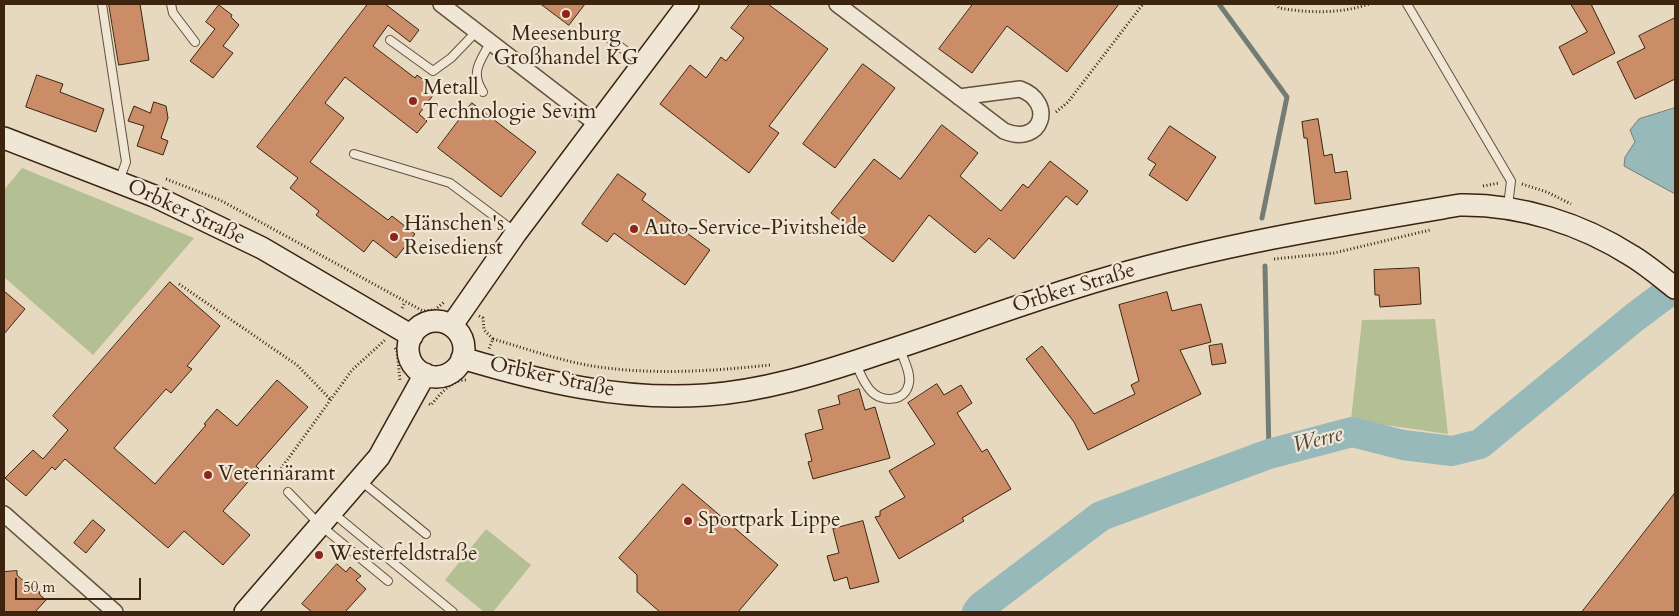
<!DOCTYPE html>
<html>
<head>
<meta charset="utf-8">
<style>
	body { margin:0 }
	#map { position:relative; width:1679px; height:616px; overflow:hidden; background:#e6d9c0; font-family:Cardo,serif }
	canvas { display:block }
	.frame { position:absolute; inset:0; border:5px solid #3c240f; pointer-events:none }
	.scale { position:absolute; left:15px; top:578px; width:126px; height:22px; box-sizing:border-box; border:2px solid #3c240f; border-top:0; padding-left:6px; font-size:15px; line-height:18px; white-space:nowrap; color:#3c240f; -webkit-text-stroke:4px #efe6d6; paint-order:stroke }
</style>
</head>
<body>
<div id="map">
<canvas width="1679" height="616"></canvas>
<div class="frame"></div>
<div class="scale">50 m</div>
</div>
<script>
const ctx = document.querySelector('canvas').getContext('2d');
ctx.lineJoin = 'round';
function fill(path, color) { ctx.fillStyle = color; ctx.fill(path, 'evenodd'); }
function stroke(path, color, width, dash) { ctx.strokeStyle = color; ctx.lineWidth = width; ctx.lineCap = dash ? 'butt' : 'round'; ctx.setLineDash(dash || []); ctx.stroke(path); }
function label(font, color, halo, rows, align = 'center') {
  ctx.font = font + ' Cardo,serif'; ctx.lineWidth = 4.5; ctx.setLineDash([]); ctx.textBaseline = 'middle'; ctx.strokeStyle = halo; ctx.fillStyle = color; for (const [text, x, y, turn = 0] of rows) {
    ctx.save(); ctx.translate(x, y); ctx.rotate((+turn || 0) * Math.PI / 180); ctx.textAlign = isNaN(turn) ? turn : align; if (halo) ctx.strokeText(text, 0, 0); ctx.fillText(text, 0, 0); ctx.restore();
  }
}
fill(new Path2D(`
	M22 168 194 238 93 355 4 277V190Z
	M1435 319 1448 434 1351 420 1362 320Z
	M486 529 531 565 493 612H484L445 580Z`), '#b4bf93');
const water = new Path2D(`
	M1675 108V194L1624 166 1625 157 1635 142 1630 130 1639 119Z`);
fill(water, '#97b9b9');
stroke(water, '#737d75', 1);
stroke(new Path2D(`
	M1219 4 1287 97 1262 218
	M1265 266 1269 454`), '#737d75', 5);
stroke(new Path2D(`
	M977 612 981 607 1101 516 1269 454 1352 432 1403 445 1452 451 1480 444 1635 317 1675 287`), '#97b9b9', 30);
const building = new Path2D(`
	M109 4H140L149 60 119 65Z
	M368 4H385L419 30 410 42 388 25 373 46 415 78 417 75 437 90 419 114 427 121 417 133 345 77 325 103 344 118 310 162 388 220 392 216 415 234 396 258 373 240 364 252 316 215 319 211 290 188 298 178 257 147Z
	M541 4H585L569 25Z
	M750 4H768L828 49 769 126 779 133 749 173 660 104 690 65 706 78 721 57 726 61 744 38 731 28Z
	M973 4H1119L1067 72 1007 26 972 73 939 49Z
	M1571 4H1591L1615 53 1573 75 1559 47 1587 32Z
	M219 5 232 15 231 17 239 25 223 46 233 53 213 78 190 61 215 29 206 22Z
	M1675 18V79L1635 99 1617 62 1645 48 1639 36Z
	M863 64 895 88 835 168 803 144Z
	M37 75 63 84 60 92 104 109 96 132 26 107Z
	M154 102 166 106 168 118 161 138 168 141 163 155 137 146 144 126 128 121 134 106 150 113Z
	M472 103 536 152 501 197 438 148Z
	M1318 119 1324 156 1332 154 1335 173 1347 171 1351 199 1315 204 1307 138H1304L1302 122Z
	M942 125 978 153 960 176 1001 211 1023 184 1028 188 1050 161 1088 191 1077 205 1066 196 1014 259 989 238 975 253 929 215 893 262 831 213 874 159 900 179Z
	M1170 126 1216 157 1187 201 1149 175 1156 164 1148 159Z
	M618 174 646 194 642 200 710 250 685 285 614 233 607 242 582 224Z
	M1419 268 1421 304 1380 307 1379 295H1375L1374 270Z
	M170 282 220 326 187 366 192 369 171 393 166 389 114 448 155 484 206 425 204 424 217 409 237 426 277 380 308 407 256 466 259 469 223 511 250 535 223 565 184 531 168 548 65 459 55 470 52 467 26 496 5 478 33 450 43 459 68 430 53 416Z
	M4 291 25 309 4 334Z
	M1167 292 1172 311 1201 304 1211 342 1180 350 1201 394 1088 450 1074 422 1026 359 1042 346 1094 414 1135 394 1131 385 1139 381 1119 305Z
	M1222 344 1226 363 1212 365 1209 346Z
	M937 384 944 395 961 385 972 403 957 413 982 452 987 449 1011 489 962 518 964 521 899 559 875 517 880 516V511L905 497 889 471 935 444 908 403Z
	M859 389 865 410 875 407 890 458 813 479 808 462 812 461 805 434 823 429 818 410 840 404 838 396Z
	M683 484 778 565 738 612H660L637 592V575L619 558Z
	M1675 493V612H1582Z
	M93 520 105 530 86 553 74 543Z
	M863 521 879 582 850 589 847 577 834 581 827 556 839 553 833 529Z
	M337 564 346 572 350 567 361 576 356 580 366 589 345 612H312L302 604Z
	M17 571V575L30 587 34 586V592L39 591 40 595 46 600 35 612H4V572Z`);
fill(building, '#cb8d68');
stroke(building, '#3c240f', 1);
const lane = new Path2D(`
	M102 4 126 162 119 181
	M171 4 173 13 195 42
	M1407 4 1511 181 1508 206
	M609 38 641 63
	M390 40 433 71 451 58 476 32
	M483 92C470 72 480 62 490 43
	M354 154 450 183 514 231
	M856 364C860 373 864 384 871 391 882 403 906 402 909 383 911 372 903 359 900 349
	M361 481 426 534
	M288 492 320 525 388 581
	M333 513 453 612`);
const street = new Path2D(`
	M441 4 598 125
	M837 4 1004 131C1042 147 1056 102 1020 89L959 97
	M4 514 115 612`);
const secondary = new Path2D(`
	M4 138 154 196 262 248 412 336
	M408 349a28 28 0 1 1 56 0a28 28 0 1 1-56 0Z
	M452 325 516 233 688 4
	M462 358C542 382 622 401 706 395 763 391 818 374 872 356 950 331 1027 301 1107 278 1223 244 1341 225 1460 205 1520 204 1582 224 1632 256 1647 265 1661 277 1675 288
	M245 612 379 457 425 374`);
stroke(lane, '#66513b', 10);
stroke(street, '#66513b', 18);
stroke(secondary, '#3c240f', 24);
stroke(new Path2D(`
	M1276 4 1279 8C1309 13 1340 14 1369 4
	M1056 112 1068 102 1143 4
	M166 179 220 200 423 311 435 310 444 302
	M1522 184 1547 192 1571 204
	M1483 186 1499 183
	M1274 259 1334 253 1430 230
	M179 284 297 365 330 399
	M402 308 405 302
	M479 316 483 318 484 330 493 339 489 349
	M493 339C528 349 563 362 599 367 656 375 713 371 770 365
	M395 348 397 351 400 380
	M429 404 431 405C440 394 452 379 468 380
	M275 477 352 370 385 340`), '#3c240f', 3, [1, 2.5]);
stroke(lane, '#efe6d6', 8);
stroke(street, '#efe6d6', 15);
stroke(secondary, '#efe6d6', 21);
for (const [x, y, r, color] of [
	[566,14,5,"#8f2418"],
	[413,101,5,"#8f2418"],
	[634,229,5,"#8f2418"],
	[394,237,5,"#8f2418"],
	[208,475,5,"#8f2418"],
	[688,521,5,"#8f2418"],
	[319,555,5,"#8f2418"]
]) { const dot = new Path2D(); dot.arc(x, y, r, 0, 2 * Math.PI); ctx.fillStyle = color; ctx.fill(dot); stroke(dot, '#efe6d6', 2); }
label('21px', '#3c240f', '#efe6d6', [
	["Meesenburg",566,35,"center"],
	["Großhandel KG",566,59,"center"],
	["Metall",423,89],
	["Technologie Sevim",423,113],
	["Hänschen's",404,225],
	["Reisedienst",404,249],
	["Auto-Service-Pivitsheide",644,229],
	["Veterinäramt",218,475],
	["Sportpark Lippe",698,521],
	["Westerfeldstraße",329,555]
], 'left');
label('21px', '#3c240f', '#efe6d6', [
	["Orbker Straße",186,213,25],
	["Orbker Straße",1074,289,-17],
	["Orbker Straße",552,378,12]
]);
label('italic 22px', '#53493a', '#efe6d6', [
	["Werre",1318,441,-14]
]);
</script>
</body>
</html>
